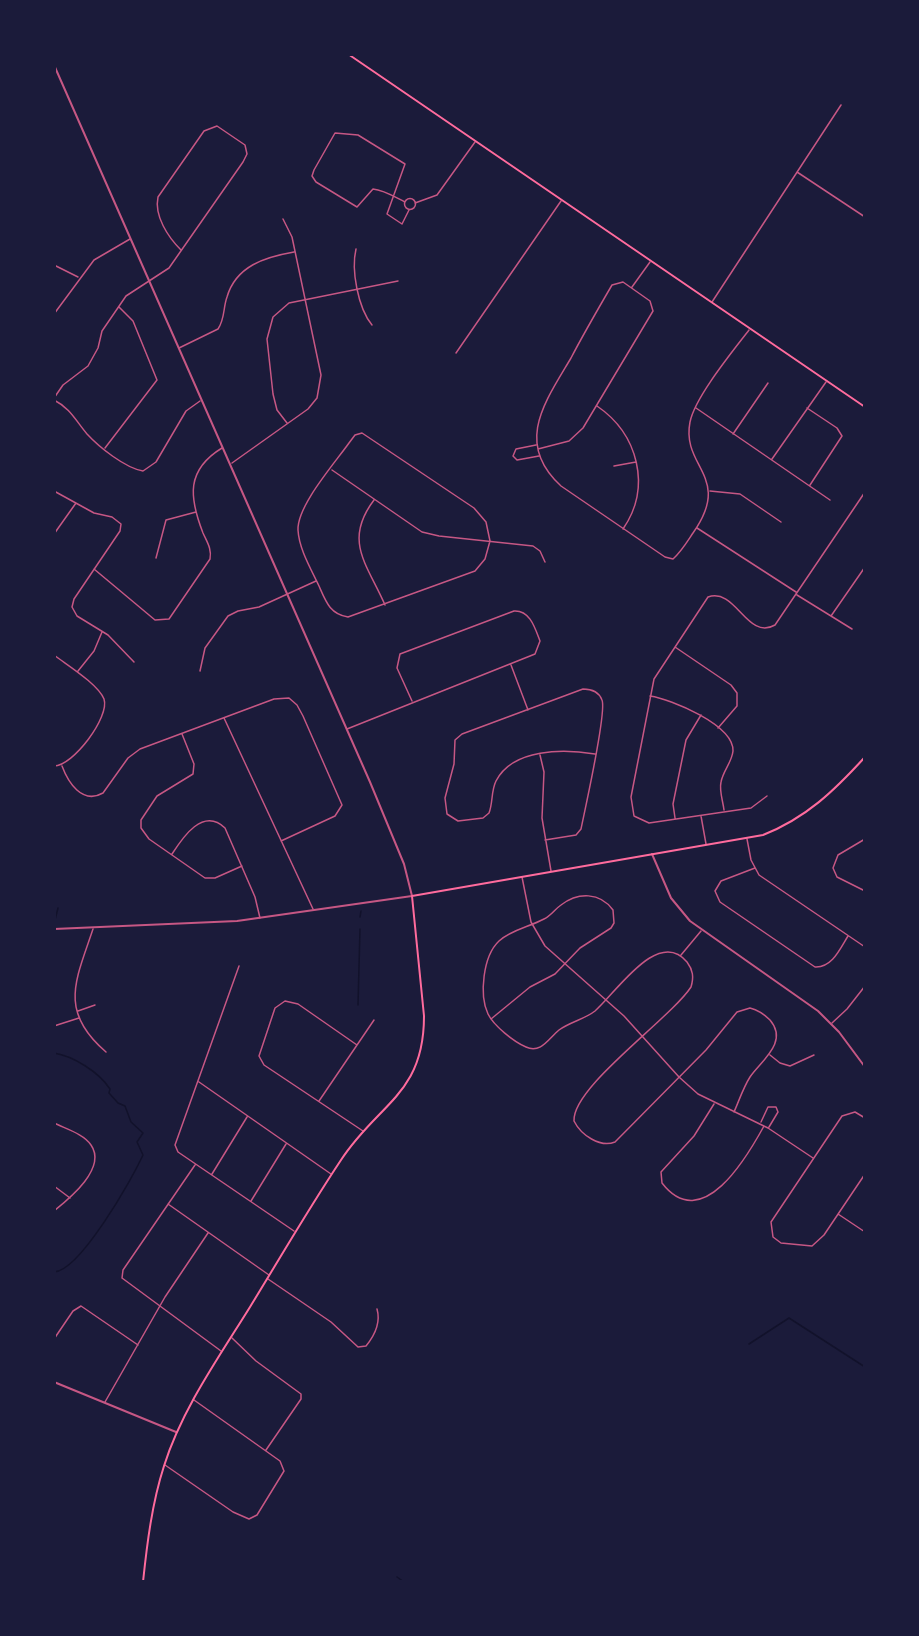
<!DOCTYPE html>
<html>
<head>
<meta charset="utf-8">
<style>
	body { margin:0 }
	#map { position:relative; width:919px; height:1636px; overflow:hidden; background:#1b1b3a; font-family:Helvetica,sans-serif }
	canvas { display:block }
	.frame { position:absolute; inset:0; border:56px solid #1b1b3a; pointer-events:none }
</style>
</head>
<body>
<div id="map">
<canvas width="919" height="1636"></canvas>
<div class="frame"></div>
</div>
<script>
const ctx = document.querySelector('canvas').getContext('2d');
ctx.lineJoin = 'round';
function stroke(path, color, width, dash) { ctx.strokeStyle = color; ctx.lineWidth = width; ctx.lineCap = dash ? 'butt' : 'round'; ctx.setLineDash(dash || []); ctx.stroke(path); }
stroke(new Path2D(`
	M360 917 361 911
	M54 924 58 908
	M358 1005 360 929
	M54 1053C73 1056 99 1072 110 1089L109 1093 118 1103 125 1106 131 1122 143 1133 137 1142 143 1155C132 1179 80 1271 54 1272
	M749 1344 789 1318 865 1367
	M397 1577 404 1582`), '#12122b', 1.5);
stroke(new Path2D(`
	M797 172 865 217
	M404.5 204a5.5 5.5 0 1 1 11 0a5.5 5.5 0 1 1-11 0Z
	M405 202C395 197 384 190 373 189L357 207 316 182 312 176 314 170 335 133 358 135 405 164 387 214 402 224 409 210
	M415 203 437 195 475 142
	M356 249C351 270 358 308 372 325
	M54 265 78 277
	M632 287 650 262
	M712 302 841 105
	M54 314 94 260 130 239
	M179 348 218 329C225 319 223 308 227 297 236 266 265 257 294 252
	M456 353 561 201
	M54 398 63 385 88 366 98 348 102 331 126 296 169 268 243 162 247 154 245 145 217 126 204 131 158 197C154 216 168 237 181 250
	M54 400C70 408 76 421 87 434 99 447 125 468 143 471L156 462 186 411 200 401
	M597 406C638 434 652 487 623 529
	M696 408 830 500
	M807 408 837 428 842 436 810 485
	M287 423 277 410 273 394 267 339 273 317 289 303 398 281
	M362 433 474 508 486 522 490 541 485 559 475 571 348 617C330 614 326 602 319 586 311 569 299 549 298 530 297 506 334 464 349 443L355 435Z
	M733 434 768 383
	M536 445 516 449 513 456 517 460 539 456
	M105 448 157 380 133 321 119 307
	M538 449 569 441 583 428 653 311 650 301 623 282 612 285C598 309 584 333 571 358 545 402 514 443 561 486L665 557 673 559C681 552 687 542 693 533 733 476 681 468 690 422 695 397 733 351 749 330
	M772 459 826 382
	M232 463 308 409 317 398 321 375 292 237 283 219
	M614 466 636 462
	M332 470 422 532 439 536 533 546 540 551 545 562
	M54 491 94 513 112 517 121 524 120 531 74 599 72 607 77 616 108 635 134 662
	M710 491 740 494 781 522
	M374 500C343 541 367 564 385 605
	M697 528 796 592
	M54 534 76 503
	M156 558 166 520 196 512
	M94 569 155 620 169 619 210 559C212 549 207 542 203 533 189 497 186 470 222 448
	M797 595 852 629
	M831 616 865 567
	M675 647 731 685 737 693V706L718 728
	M54 655C67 665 98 684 104 699 110 717 73 766 54 766
	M511 665 528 710
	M78 671 94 651 102 632
	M200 671 205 648 228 616 238 611 259 607 316 581
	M650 696C671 699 734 725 733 751 732 762 723 771 721 782 719 791 723 801 724 810
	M224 718 313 909
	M347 729 535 654 540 641C535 628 530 610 514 611L400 654 397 668 412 701
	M182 734 194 764 193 774 157 796 141 820V828L149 839 205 878H215L242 866
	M540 755 544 772 542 818 551 871
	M62 766C68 782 82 805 103 793L128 758 140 749 274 699 289 698 297 705 303 716 342 805 335 816 281 841
	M767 796 751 808 649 823 634 816 631 797 654 679 708 597C736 587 747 641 775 625L865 492
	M701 816 706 844
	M675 818 673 804 686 740 701 715
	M747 839 751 860 759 875 865 947
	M865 839 838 855 833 868 837 877 865 891
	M545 840 576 835 581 829C585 809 607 712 602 700 599 692 591 689 583 689L462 734 455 740 454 764 445 798 447 814 458 821 483 818 489 813C493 803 491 791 496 781 513 748 564 749 595 754
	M172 854C183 837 203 807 225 828L255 897 260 918
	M755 868 721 881 715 891 720 902 815 967C832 968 840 949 848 936
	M522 877 531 922 545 946 624 1016 679 1077 698 1094 768 1128 813 1158
	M93 929C76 980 58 1011 106 1052
	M681 955 701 931
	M239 966 175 1145 178 1152 294 1231
	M78 1011 95 1005
	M491 1019 530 987 555 974 580 948 611 928 614 923 613 910C600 892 578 892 561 905 555 909 551 916 544 919 529 927 511 930 499 941 483 956 479 995 488 1014 494 1026 514 1042 526 1047 541 1054 549 1038 559 1030 570 1022 585 1019 595 1011 616 993 658 927 687 962 693 970 694 977 691 987 670 1019 572 1087 574 1121 581 1135 600 1148 615 1142L706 1050 737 1012 750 1008C758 1010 765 1015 770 1020 789 1042 761 1061 750 1077 743 1088 739 1101 734 1112
	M832 1023 847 1009 865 986
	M54 1026 79 1018
	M357 1045 298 1004 285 1001 275 1008 259 1056 264 1065 363 1131
	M770 1055 780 1063 790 1066 814 1055
	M199 1082 331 1174
	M319 1101 374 1020
	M714 1104 694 1136 661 1172 662 1183C702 1235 747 1157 764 1126
	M865 1118 855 1112 842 1116 771 1222 773 1237 781 1243 812 1246 824 1235 865 1174
	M761 1122 768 1107H776L778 1112 769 1127
	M54 1123C66 1129 84 1134 91 1145 107 1168 70 1198 54 1211
	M195 1165 123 1270 122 1278 221 1351
	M212 1174 247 1117
	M54 1186 70 1198
	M251 1201 286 1144
	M168 1204 269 1275
	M838 1214 865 1232
	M268 1279 331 1322 358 1347 366 1346C375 1335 381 1323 377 1309
	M232 1338 256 1361 301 1394V1399L266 1450
	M54 1339 73 1311 81 1306 138 1345
	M105 1402 165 1297 208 1233
	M165 1465 233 1512 249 1519 257 1515 284 1471 280 1461 194 1400`), '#c65784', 1.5);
stroke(new Path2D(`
	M54 65 370 782 404 864 412 896 237 921 54 929
	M652 854 671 898 690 921 818 1011 839 1032 865 1067
	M54 1382 176 1432`), '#c65784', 2);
stroke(new Path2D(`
	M348 54 865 407
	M143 1582C147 1544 152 1503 164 1466 182 1409 219 1357 250 1307 280 1258 309 1208 341 1160 378 1103 424 1095 424 1016L412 896 763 835C806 818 834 791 865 757`), '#ff6b9d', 2);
</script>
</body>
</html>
